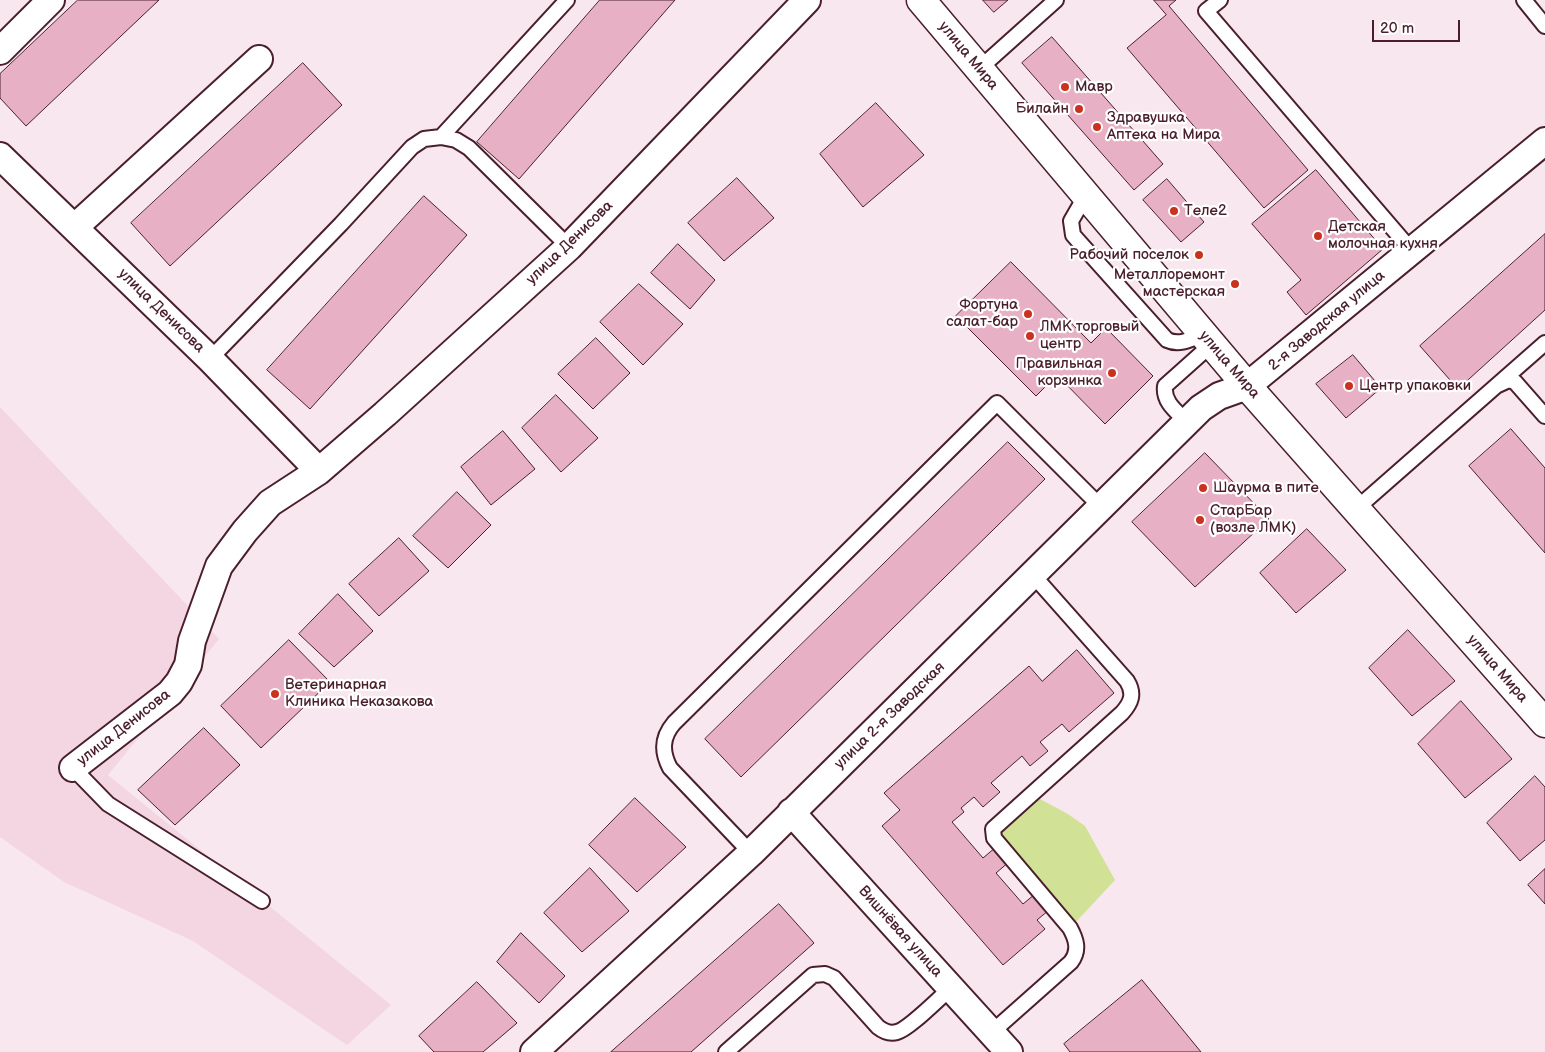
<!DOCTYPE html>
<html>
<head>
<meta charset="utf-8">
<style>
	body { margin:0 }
	#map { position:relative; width:1545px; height:1052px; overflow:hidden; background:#f8e7ee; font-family:"Balsamiq Sans",sans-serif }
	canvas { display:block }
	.scale { position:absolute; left:1372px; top:20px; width:88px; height:22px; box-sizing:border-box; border:2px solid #4a1f2b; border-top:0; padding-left:6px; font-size:15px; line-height:18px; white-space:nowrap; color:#4a1f2b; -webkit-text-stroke:4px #fff; paint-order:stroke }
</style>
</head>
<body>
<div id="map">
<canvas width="1545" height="1052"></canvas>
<div class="scale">20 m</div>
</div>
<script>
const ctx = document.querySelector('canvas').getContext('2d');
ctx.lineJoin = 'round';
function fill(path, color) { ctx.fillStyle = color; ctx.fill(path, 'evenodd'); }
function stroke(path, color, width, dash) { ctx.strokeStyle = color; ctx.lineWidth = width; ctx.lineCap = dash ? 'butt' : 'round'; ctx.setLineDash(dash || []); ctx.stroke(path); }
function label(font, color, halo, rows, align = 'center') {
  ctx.font = font + ' "Balsamiq Sans",sans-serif'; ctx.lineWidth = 4.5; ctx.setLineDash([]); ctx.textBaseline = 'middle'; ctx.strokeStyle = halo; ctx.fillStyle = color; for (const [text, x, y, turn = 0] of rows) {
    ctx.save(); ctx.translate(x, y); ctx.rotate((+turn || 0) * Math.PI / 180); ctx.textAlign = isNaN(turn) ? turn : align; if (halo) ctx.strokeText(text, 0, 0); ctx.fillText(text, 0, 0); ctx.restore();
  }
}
fill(new Path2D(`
	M0 407 219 639 108 775 391 1005 347 1045 193 941 64 882 0 837Z`), '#f3d6e2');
fill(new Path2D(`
	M1038 798 1068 814 1085 826 1115 880 1075 923 997 832Z`), '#d1e297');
const building = new Path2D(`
	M78 0H159L26 126 0 98V74Z
	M600 0H675L519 179 477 142Z
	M983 0H1008L994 12Z
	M1154 0H1176L1169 6 1308 170 1264 208 1127 48 1166 15Z
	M1052 37 1163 164 1134 190 1022 63Z
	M303 63 342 105 170 266 131 223Z
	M876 103 924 155 863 207 820 154Z
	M1316 170 1383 249 1306 315 1287 292 1301 280 1252 224Z
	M737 178 774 218 724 261 688 223Z
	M1167 179 1204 222 1181 242 1143 200Z
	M424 196 467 235 310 409 267 370Z
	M1545 234V310L1458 389 1420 346Z
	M678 244 715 280 690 309 651 273Z
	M1011 262 1091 343 1106 328 1153 376 1105 424 1057 375 1036 396 956 316Z
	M639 284 683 324 643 365 600 322Z
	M596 338 630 373 593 409 558 374Z
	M1353 355 1381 388 1346 418 1316 384Z
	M556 395 598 438 561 472 522 428Z
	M1511 429 1545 468V553L1469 466Z
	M503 431 535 469 491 505 461 467Z
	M1008 442 1045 479 741 777 705 739Z
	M1205 453 1269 519 1195 587 1132 522Z
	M457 492 491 525 448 568 413 536Z
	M1307 529 1346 570 1296 613 1260 573Z
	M399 538 429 571 379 616 349 584Z
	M338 594 373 631 334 667 299 634Z
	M1408 630 1455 681 1412 716 1369 668Z
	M289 640 330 682 261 748 221 706Z
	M1077 650 1114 693 1069 732 1062 724 1040 742 1048 751 1030 766 1022 756 991 783 1000 792 983 807 974 797 961 808 964 812 952 822 983 858 996 847 1009 862 996 873 1023 904 1035 894 1049 910 1037 920 1045 929 1003 965 882 826 900 810 884 793 1029 666 1042 681Z
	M1461 701 1512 759 1465 798 1418 744Z
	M204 728 240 765 175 825 138 790Z
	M1535 776 1545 787V840L1520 861 1487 823Z
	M635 798 686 847 637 892 589 845Z
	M590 868 629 911 582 952 544 913Z
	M1545 869V904L1528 885Z
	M779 904 814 943 691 1052H611Z
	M521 933 565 976 539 1003 497 962Z
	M1142 980 1201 1052H1070L1064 1044Z
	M477 982 517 1023 483 1052H434L419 1036Z`);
fill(building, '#e7b0c5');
stroke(building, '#4a1f2b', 1);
const service = new Path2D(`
	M567 0 441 137 456 140 469 148 569 247
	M1220 0 1206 11 1412 251
	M1524 0 1545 26
	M979 69 1056 0
	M1086 195 1071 221 1073 235 1167 340C1180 346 1191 339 1203 334
	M210 359 341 224 412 147 424 139 441 137
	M1498 385 1509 380 1515 382 1545 416
	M1186 421C1176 411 1163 402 1165 386L1212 344
	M1356 509 1545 343
	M73 768 108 804 262 901
	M751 853 670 768C661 751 662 737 674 723L997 403 1101 507
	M991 1033 1071 962C1080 950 1076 939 1070 928L994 838 993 829 1122 713C1131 703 1135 694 1127 681L1033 575
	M726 1052 813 975 825 974 834 978 878 1027C883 1031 890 1034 897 1032 909 1029 939 998 950 989`);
const minor = new Path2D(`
	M0 51 51 0
	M0 156 210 359 319 471
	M75 227 259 59
	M73 768 170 693 179 682 188 665 192 641 219 566 245 531 270 503 319 471 385 414 569 247 807 0
	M791 812 1009 1052
	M534 1052 751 853 1201 408 1219 396 1247 386 1545 141`);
const tertiary = new Path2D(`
	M921 0 1247 386 1545 723`);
stroke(service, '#4a1f2b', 18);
stroke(minor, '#4a1f2b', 30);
stroke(tertiary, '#4a1f2b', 31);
stroke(service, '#fff', 14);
stroke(minor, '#fff', 26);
stroke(tertiary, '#fff', 28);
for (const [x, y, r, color] of [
	[1065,87,5,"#c8321e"],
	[1079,109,5,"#c8321e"],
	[1097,127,5,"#c8321e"],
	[1174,211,5,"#c8321e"],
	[1318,236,5,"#c8321e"],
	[1199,255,5,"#c8321e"],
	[1235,284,5,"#c8321e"],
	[1028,314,5,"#c8321e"],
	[1030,336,5,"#c8321e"],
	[1112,373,5,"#c8321e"],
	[1349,386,5,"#c8321e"],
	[1203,488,5,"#c8321e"],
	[1200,520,5,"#c8321e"],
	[275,694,5,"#c8321e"]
]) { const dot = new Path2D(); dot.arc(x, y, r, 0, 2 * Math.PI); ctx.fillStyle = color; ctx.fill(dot); stroke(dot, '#fff', 2); }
label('15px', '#4a1f2b', '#fff', [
	["улица Мира",968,56,50],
	["улица Денисова",570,243,-44],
	["улица Денисова",161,311,44],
	["2-я Заводская улица",1327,321,-40],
	["улица Мира",1229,365,49],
	["улица Мира",1497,669,49],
	["улица 2-я Заводская",890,716,-44],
	["улица Денисова",124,728,-38],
	["Вишнёвая улица",900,932,48]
]);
label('15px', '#4a1f2b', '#fff', [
	["Мавр",1075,87],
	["Билайн",1069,109,"right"],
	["Здравушка",1107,118],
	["Аптека на Мира",1107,135],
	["Теле2",1184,211],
	["Детская",1328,227],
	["молочная кухня",1328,244],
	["Рабочий поселок",1189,255,"right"],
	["Металлоремонт",1225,275,"right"],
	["мастерская",1225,292,"right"],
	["Фортуна",1018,305,"right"],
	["салат-бар",1018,322,"right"],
	["ЛМК торговый",1040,327],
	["центр",1040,344],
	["Правильная",1102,364,"right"],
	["корзинка",1102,381,"right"],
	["Центр упаковки",1359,386],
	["Шаурма в пите",1213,488],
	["СтарБар",1210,511],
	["(возле ЛМК)",1210,528],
	["Ветеринарная",285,685],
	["Клиника Неказакова",285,702]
], 'left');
</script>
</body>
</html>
